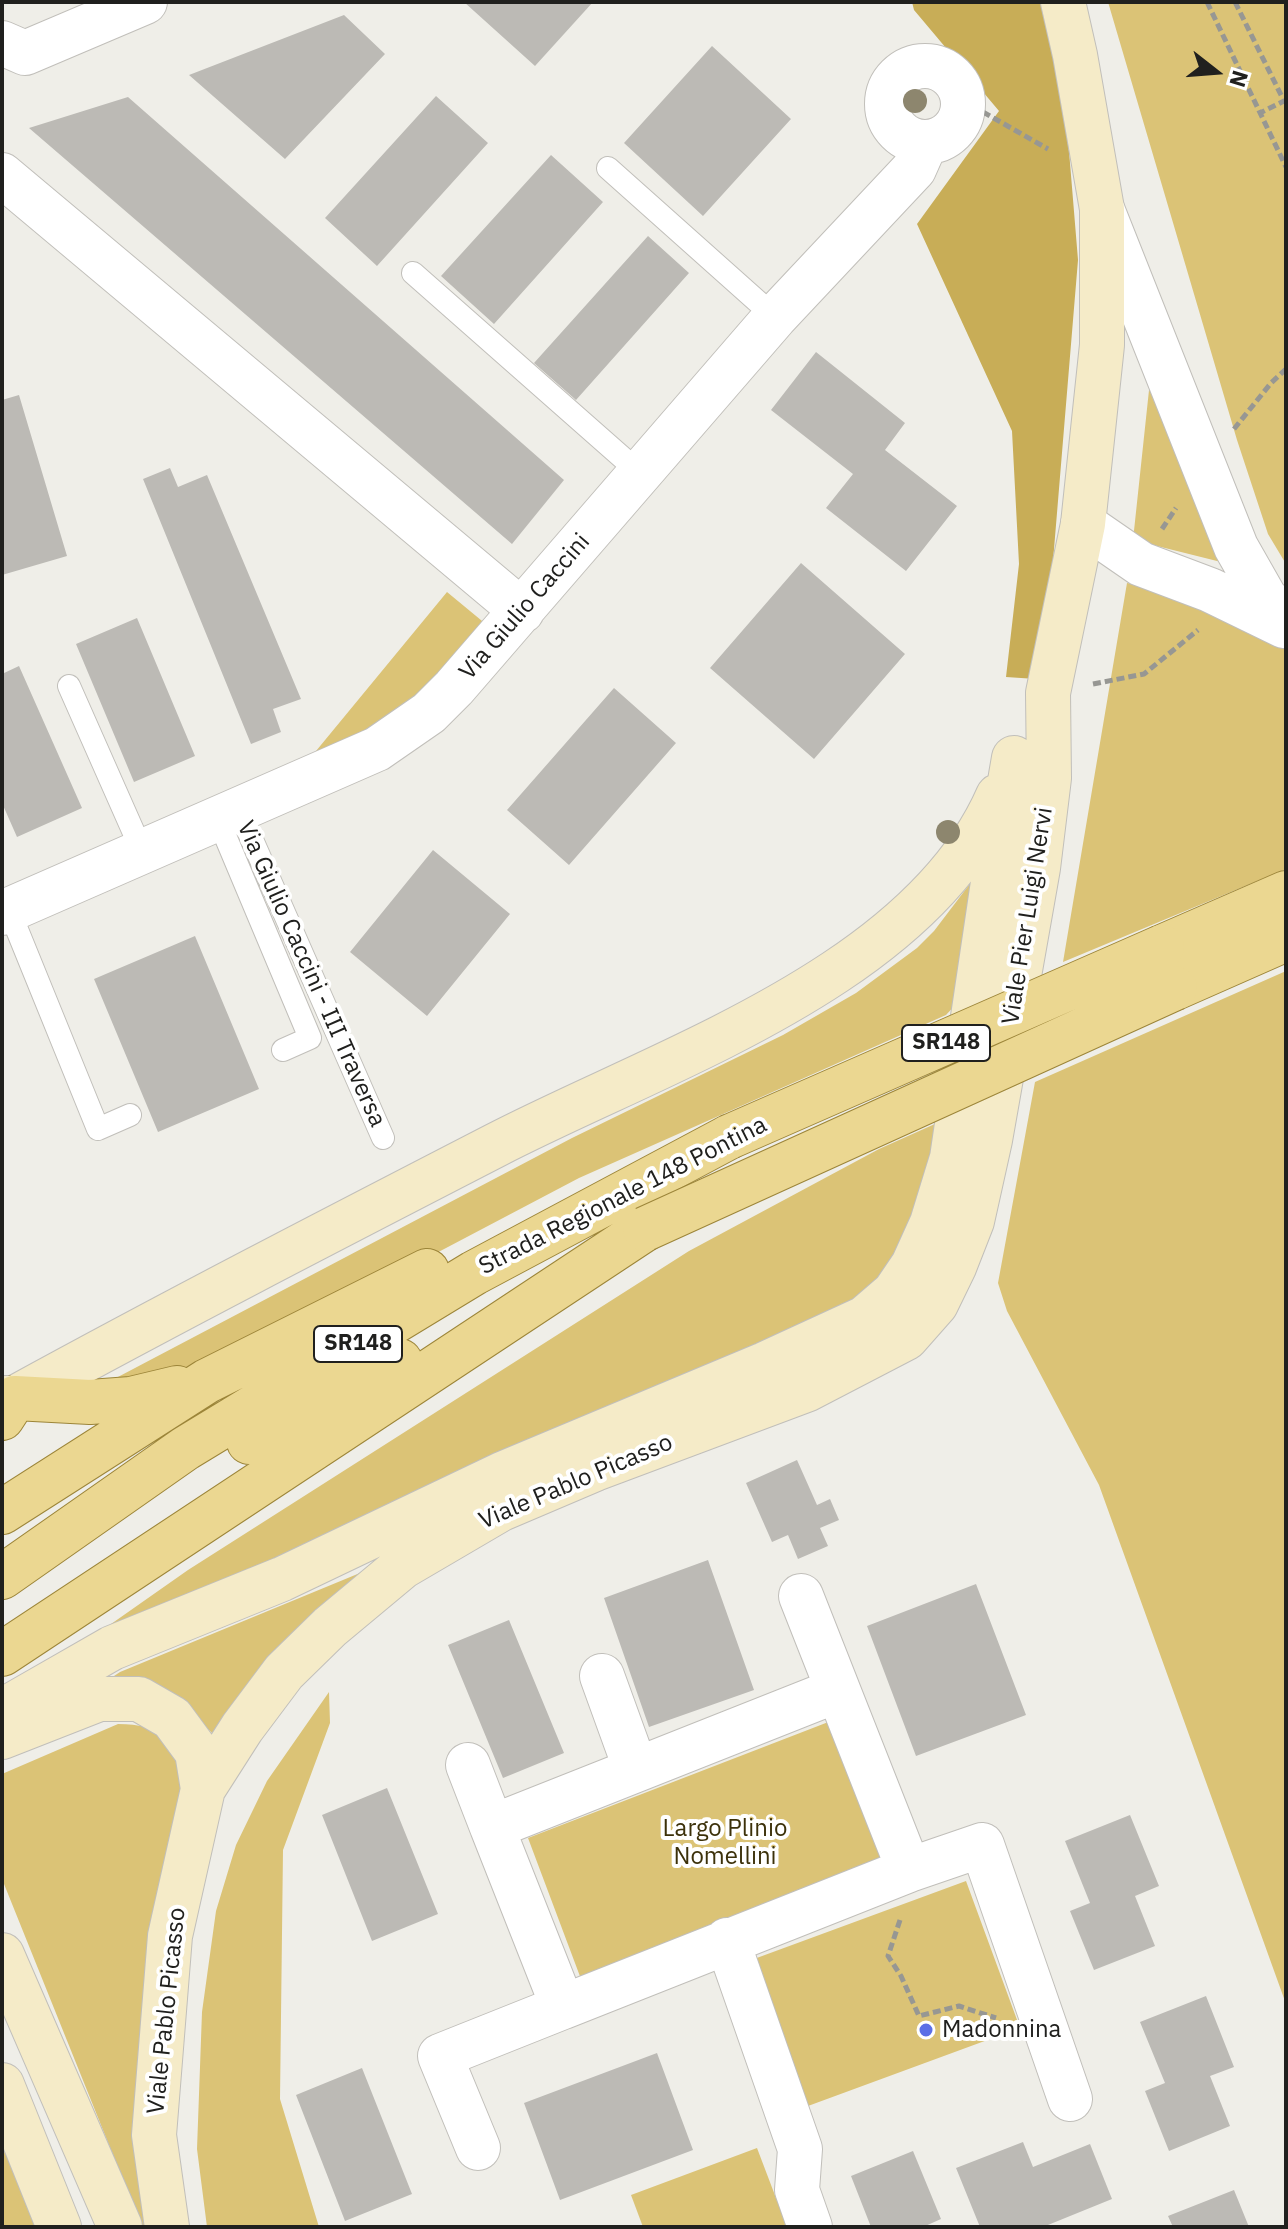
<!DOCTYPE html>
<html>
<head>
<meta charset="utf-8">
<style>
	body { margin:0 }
	#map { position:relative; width:1288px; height:2229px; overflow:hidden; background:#efeee8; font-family:"IBM Plex Sans",sans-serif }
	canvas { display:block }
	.frame { position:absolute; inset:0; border:4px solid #20201e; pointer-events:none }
	.north { position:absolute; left:1176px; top:32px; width:80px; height:80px; -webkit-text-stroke:6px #fff; paint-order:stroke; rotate:107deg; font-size:22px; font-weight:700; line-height:32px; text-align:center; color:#20201e }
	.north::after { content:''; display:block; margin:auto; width:28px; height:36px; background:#20201e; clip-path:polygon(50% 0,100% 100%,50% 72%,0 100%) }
</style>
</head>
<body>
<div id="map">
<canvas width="1288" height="2229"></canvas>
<div class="frame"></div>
<div class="north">N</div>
</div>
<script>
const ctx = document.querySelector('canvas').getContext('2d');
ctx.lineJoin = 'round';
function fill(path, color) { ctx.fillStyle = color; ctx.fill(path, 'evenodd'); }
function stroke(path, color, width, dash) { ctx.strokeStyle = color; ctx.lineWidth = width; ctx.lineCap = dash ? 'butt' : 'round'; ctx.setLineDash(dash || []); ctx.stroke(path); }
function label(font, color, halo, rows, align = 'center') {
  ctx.font = font + ' "IBM Plex Sans",sans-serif'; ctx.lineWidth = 8; ctx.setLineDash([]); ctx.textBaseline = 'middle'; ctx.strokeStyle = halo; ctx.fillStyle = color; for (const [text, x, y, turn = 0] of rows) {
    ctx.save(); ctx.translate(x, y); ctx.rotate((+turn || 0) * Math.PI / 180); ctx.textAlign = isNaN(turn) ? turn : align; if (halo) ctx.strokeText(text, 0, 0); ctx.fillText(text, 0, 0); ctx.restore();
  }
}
fill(new Path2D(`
	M1108 2H1286V564L1268 534 1237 440Z
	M1152 362 1229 564 1133 540Z
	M1127 583 1165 590 1286 645V869L1063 962Z
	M447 592 493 630 434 697 302 768Z
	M988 860 960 1000 946 1015 579 1178 220 1367 97 1388 572 1138 783 1035 856 993 917 948 934 931Z
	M1286 971V2004L1099 1485 1007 1311 998 1283 1035 1082Z
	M946 1119 940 1156 883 1290 74 1650 188 1570 689 1251 879 1149Z
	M406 1554 216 1737 197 1718 87 1694 120 1672Z
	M329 1692 330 1723 283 1850 280 2099 319 2227H207L197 2149 202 2012 216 1911 236 1845 267 1781Z
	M831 1721 885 1863 581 1979 528 1838Z
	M118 1724C162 1725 168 1736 192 1769L154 2227H142L2 1879V1774Z
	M966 1881 1020 2028 808 2106 754 1959Z
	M2 2146 38 2227H2Z
	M757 2148 787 2227H643L631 2195Z`), '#dbc376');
fill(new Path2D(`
	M912 2H1045L1069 151 1078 260 1053 561 1036 679 1006 677 1019 564 1012 431 917 224 999 111 914 10Z`), '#c8ad57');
fill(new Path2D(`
	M464 2H593L535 66Z
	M344 15 385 54 285 159 189 75Z
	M712 46 791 119 703 216 624 143Z
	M436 96 488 143 377 266 325 218Z
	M128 97 564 480 512 544 29 128Z
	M551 155 603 202 494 324 441 276Z
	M648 236 689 273 576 400 534 363Z
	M816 352 905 423 885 450 957 506 906 571 826 508 853 474 771 410Z
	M19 395 67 556 2 575V400Z
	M170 468 178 487 207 475 301 699 273 709 281 732 251 744 143 479Z
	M801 563 905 654 814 759 710 668Z
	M137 618 195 756 134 782 76 644Z
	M19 666 82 808 17 837 2 803V674Z
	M614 688 676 743 569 865 507 810Z
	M433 850 510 914 427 1016 350 952Z
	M195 936 259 1089 158 1132 94 979Z
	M797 1460 817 1505 830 1499 839 1520 820 1528 828 1546 798 1559 788 1535 772 1542 746 1483Z
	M708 1560 754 1690 649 1727 604 1598Z
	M976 1584 1026 1715 916 1756 867 1626Z
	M509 1620 564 1753 503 1778 448 1645Z
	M387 1788 438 1914 372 1941 322 1815Z
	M1130 1815 1159 1886 1135 1896 1155 1946 1094 1970 1070 1911 1090 1903 1065 1841Z
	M1206 1996 1234 2067 1210 2076 1230 2126 1169 2151 1145 2091 1165 2083 1140 2022Z
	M657 2053 693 2150 560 2200 524 2103Z
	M362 2068 412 2194 345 2221 296 2095Z
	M1023 2142 1033 2167 1090 2144 1112 2199 1043 2227H980L956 2168Z
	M913 2151 941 2219 923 2227H871L851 2176Z
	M1234 2190 1249 2227H1173L1168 2216Z`), '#bcbab5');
const lane = new Path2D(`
	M608 168 775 317
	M413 273 641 474
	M69 686 142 851
	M239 810 383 1138
	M218 819 310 1038 283 1050
	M9 910 98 1129 130 1115`);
const street = new Path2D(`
	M2 43 25 53 145 2
	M887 104a38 38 0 1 1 76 0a38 38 0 1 1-76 0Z
	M2 175 522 611
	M1102 209 1236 547 1265 598 1286 619
	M1083 524 1141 564 1210 590 1284 626
	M2 913 377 749 429 713 454 688 775 317 914 169 926 142
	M801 1596 838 1690
	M602 1676 636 1770
	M838 1690 909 1870 563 2007 492 1827Z
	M468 1765 492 1827
	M909 1870 982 1845 1070 2099
	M727 1940 800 2149 797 2190 810 2227
	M478 2148 440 2056 563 2007`);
const secondary = new Path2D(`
	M2 1398H15C174 1311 335 1228 496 1145 660 1060 919 977 998 796
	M2 1711 112 1648 282 1579 502 1474 765 1364 865 1318 894 1293 913 1265 932 1223 952 1158 995 869 1014 758
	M2 1737 99 1699H139L172 1718 197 1752 203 1789
	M2 1955 120 2227
	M2 2085 59 2227
	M167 2227 154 2135 170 1936 203 1789 242 1728 284 1672 330 1627 402 1567 501 1509 595 1469 806 1390 906 1338 936 1304 954 1267 972 1221 990 1140 1038 868 1049 778 1048 693 1083 524 1102 345V209L1075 55 1063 2`);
const primary = new Path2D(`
	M1162 947 1286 893
	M1175 988 1286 939
	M2 1418 15 1398 90 1402 131 1399 177 1388
	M249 1442 400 1361
	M2 1512 207 1381 427 1271
	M2 1577 186 1448 474 1273 729 1137
	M2 1654 645 1229`);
stroke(lane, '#c1bfba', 24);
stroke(street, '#c1bfba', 46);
stroke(secondary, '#c1bfba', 46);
stroke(primary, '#9c8539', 46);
stroke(new Path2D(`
	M1207 2 1286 167
	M1235 2 1284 101 1260 113
	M962 100 1048 149
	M1234 429 1271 383 1286 369
	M1162 529 1176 508
	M1093 684 1144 674 1198 630
	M900 1920 888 1956 901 1976 919 2016 959 2006 996 2018`), '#979793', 5, [8, 4]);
stroke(lane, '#fff', 22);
stroke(street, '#fff', 44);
stroke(secondary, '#f5ebc8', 44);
stroke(primary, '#ebd791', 44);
const primaryBridge = new Path2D(`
	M729 1137 1162 947
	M645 1229 1175 988`);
stroke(primaryBridge, '#9c8539', 46, []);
stroke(primaryBridge, '#ebd791', 44);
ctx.fillStyle = '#8d866e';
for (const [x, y] of [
	[915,101],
	[948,832]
]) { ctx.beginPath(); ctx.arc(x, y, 12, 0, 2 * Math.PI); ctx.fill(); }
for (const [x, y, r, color] of [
	[926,2030,8,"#5b6fe6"]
]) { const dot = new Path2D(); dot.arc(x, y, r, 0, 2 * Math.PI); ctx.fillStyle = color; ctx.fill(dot); stroke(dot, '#fff', 3); }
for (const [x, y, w] of [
	[946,1043,88],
	[358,1344,88]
]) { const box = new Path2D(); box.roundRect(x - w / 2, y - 18, w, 36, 6); ctx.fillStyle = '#fff'; ctx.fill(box); stroke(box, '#20201e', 2); }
label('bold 22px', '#20201e', null, [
	["SR148",946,1043],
	["SR148",358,1344]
]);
label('24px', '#20201e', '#fff', [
	["Via Giulio Caccini",525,607,-49],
	["Viale Pier Luigi Nervi",1028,916,-81],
	["Via Giulio Caccini - III Traversa",311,974,66],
	["Strada Regionale 148 Pontina",623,1196,-27],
	["Viale Pablo Picasso",576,1482,-23],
	["Viale Pablo Picasso",167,2011,-84]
]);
label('24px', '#3c310a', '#fff', [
	["Largo Plinio",725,1829],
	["Nomellini",725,1857]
]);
label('24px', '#20201e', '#fff', [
	["Madonnina",942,2030]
], 'left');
</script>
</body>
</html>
